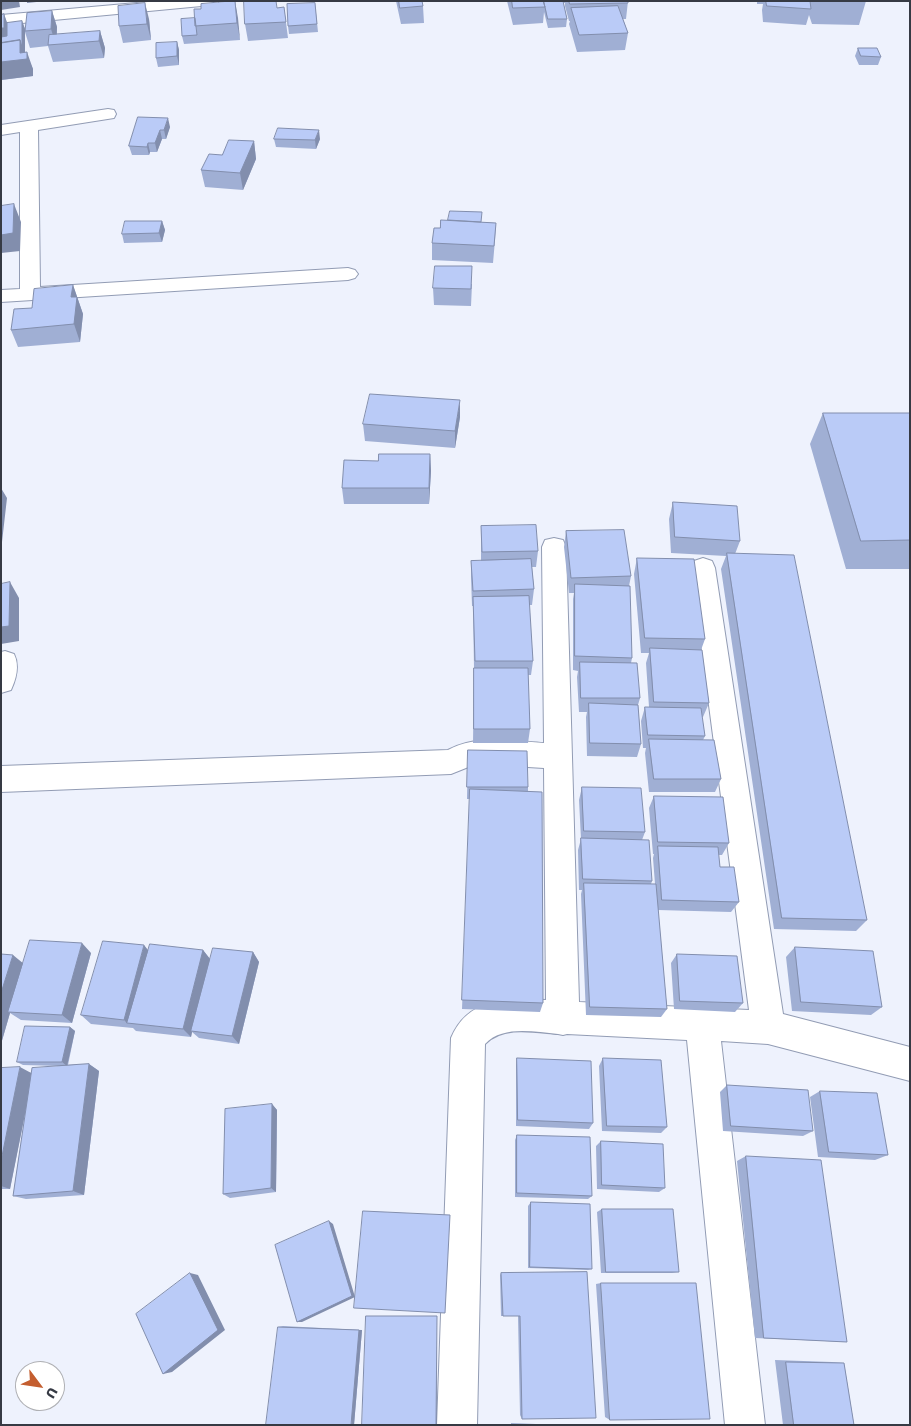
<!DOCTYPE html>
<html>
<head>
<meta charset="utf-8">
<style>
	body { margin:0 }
	#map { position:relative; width:911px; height:1426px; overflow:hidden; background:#eef2fd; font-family:"Work Sans",sans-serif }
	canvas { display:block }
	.frame { position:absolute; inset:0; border:2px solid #363a44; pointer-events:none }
	.north { position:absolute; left:15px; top:1361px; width:50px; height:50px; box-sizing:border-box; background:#fff; border:1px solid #afb0b4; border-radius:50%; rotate:121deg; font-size:14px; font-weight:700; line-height:20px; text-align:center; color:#363a44 }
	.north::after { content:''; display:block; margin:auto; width:18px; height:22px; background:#c45e2f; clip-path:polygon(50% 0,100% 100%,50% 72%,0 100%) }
</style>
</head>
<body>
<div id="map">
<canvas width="911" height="1426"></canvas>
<div class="frame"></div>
<div class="north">U</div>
</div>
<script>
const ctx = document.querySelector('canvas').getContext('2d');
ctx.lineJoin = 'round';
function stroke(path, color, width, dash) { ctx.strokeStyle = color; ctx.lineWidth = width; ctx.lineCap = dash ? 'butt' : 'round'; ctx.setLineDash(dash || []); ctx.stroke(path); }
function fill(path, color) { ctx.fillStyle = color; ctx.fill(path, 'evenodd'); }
const minor = new Path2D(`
	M108 109 114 110 116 114 114 118 38 130 40 287 348 268 355 270 358 274 355 278 348 280 1 302V290L20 289V132L1 135V125Z
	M554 538 563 540 566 547 579 1002 749 1010 691 568 694 561 703 558 712 561 715 568 783 1014 910 1047V1081L768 1044 721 1041 765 1425H725L687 1040 567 1034 563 1035 558 1034C534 1032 503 1025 485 1044L477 1425H437L451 1038C468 997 508 998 546 1000L544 768 479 764 471 766 451 774 1 792V766L448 750C477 734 512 741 544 743L542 547 545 540Z
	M5 651 14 654C20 666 16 679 11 690L1 693V652Z`);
const secondary = new Path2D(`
	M159 1H219L217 4 212 5 1 25V15Z`);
stroke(minor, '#929cb4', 2);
stroke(secondary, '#929cb4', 2);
fill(minor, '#fff');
fill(secondary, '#fff');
fill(new Path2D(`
	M235 1 240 40 184 44 182 36 201 9Z
	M396 1H422L423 6 424 23 401 24Z
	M507 1H543V3L544 1H563L567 19 566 27 548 28 544 12 543 23 513 25Z
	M563 1H628L626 19H623L628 33 625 50 577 52 569 24 570 21H569L565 6V3H564Z
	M757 1H866L859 25 812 24 809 15 806 25 763 22 762 10 763 4H757Z
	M315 3 318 32 289 34 288 26Z
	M284 7 288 38 248 41 245 24 277 8Z
	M52 11 57 27V35L100 31 105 48 104 58 53 62 48 46 30 48 25 32V52L33 69V76L1 80 4 14 7 23 22 21 25 29Z
	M149 19 151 40 123 43 119 26Z
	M177 42 179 50V65L158 67 156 58Z
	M858 48 881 57 878 65H859L855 56Z
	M138 117 170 127 166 139H162L157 152H150L149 155H132L129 146Z
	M274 139H320L316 149 276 147Z
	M254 141 256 159 243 190 205 187 201 170 222 155Z
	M162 221 165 230 162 242 124 243 122 234Z
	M482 222 496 223 495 240 493 263 432 260V243L440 228Z
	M472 284 471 306 434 305 433 288Z
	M73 285 83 314 80 342 18 347 11 330 32 308Z
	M823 413H910V569H846L810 444Z
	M460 417 455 448 365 441 363 424Z
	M430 454 431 471 429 504H344L342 488 378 461Z
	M673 502 740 541 735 554 867 920 856 931 774 929 721 569 726 556 671 553 669 519Z
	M481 526 538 551 536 567H532L534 589 532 605H529L533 661 531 675H528L530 729 528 743H473L474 668 473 606H472L471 577V561H481Z
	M566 531 631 576 629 586 632 658 631 663 640 698 638 705 641 744 637 757 587 756 586 717 587 712H579L577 677 578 671 573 670V599L574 593H569L564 547Z
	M637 558 705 639 701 650 709 703 703 717H702L705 736 703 740 721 779 715 792H649L645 753 646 748H643L641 721 645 707H649L646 663 649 653H641L634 574Z
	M468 750 528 787V791L543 1003 540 1012 462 1009 470 799H467Z
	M582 787 645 832 642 840 652 881 651 884H655L653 858 654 854H653L649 808 654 796 729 843 722 855H718L720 867 739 902 731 912 658 910 667 1009 661 1017 586 1015 581 894 582 890H579L578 850 581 839 579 800Z
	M795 947 882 1007 871 1015 792 1011 786 957Z
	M148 950H203L210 959 253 952 259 962 239 1044 199 1038 192 1032 191 1037 136 1031 133 1028 91 1024 81 1015Z
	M91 953 72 1023 21 1020 10 1013 1 1044V954L23 963Z
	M677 954 743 1003 735 1012 674 1009 671 963Z
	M70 1027 75 1031 68 1065 89 1064 99 1071 84 1195 26 1199 13 1196 28 1099 10 1189H1V1068L32 1073 60 1066 23 1065 17 1062Z
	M517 1058 593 1123 589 1129 516 1126V1065Z
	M603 1058 667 1127 661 1133 602 1131 599 1066Z
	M727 1085 813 1131 803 1136 723 1131 720 1092Z
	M820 1091 888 1155 875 1160 818 1157 810 1097Z
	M272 1104 277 1110 276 1192 230 1198 223 1194Z
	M517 1135 592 1196 588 1199 515 1197V1140Z
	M601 1141 665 1188 659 1192 597 1189 596 1146Z
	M746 1156 847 1342 755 1338 737 1161Z
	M531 1202 592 1269 588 1270 528 1268V1206Z
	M602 1209 679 1272 672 1273H601L597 1212Z
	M587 1272 522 1419 520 1415 518 1316H501L500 1275 501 1273Z
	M601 1283 610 1420 605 1417 596 1284Z
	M283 1326 362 1330 354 1425 278 1327Z
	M775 1360 832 1362 844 1363 854 1425H783Z
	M511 1423 561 1425H511Z
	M704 1424 706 1425H681Z`), '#a0afd4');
fill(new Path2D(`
	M1 1H19L20 7 1 10Z
	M27 1H46L27 3Z
	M235 1 238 18 240 40 237 23Z
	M145 3 149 19 151 40 147 24Z
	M52 11 57 27 56 45 51 29Z
	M4 14 10 31 1 46V28Z
	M22 21 25 29V56L27 52 33 69V76L1 80V62L20 40Z
	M100 31 105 48 104 58 99 41Z
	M177 42 179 50V65L177 56Z
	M168 118 170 127 166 139 164 130Z
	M160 130 162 139 157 152 155 143Z
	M319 130 320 139 316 149 315 140Z
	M254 141 256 159 243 190 240 173Z
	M148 143 150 152 149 155 147 147Z
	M14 204 21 222 20 251 1 253V235Z
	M162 221 165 230 162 242 159 233Z
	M73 285 83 314 80 342 74 324 71 297Z
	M460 400V417L455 448V431Z
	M430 454 431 471 429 504V488Z
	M1 488 7 498 2 542 1 541Z
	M10 582 19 598V641L1 644V627Z
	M82 943 91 953 72 1023 62 1015Z
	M144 945 152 955 127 1023 124 1020Z
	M203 950 210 959 191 1031 192 1032 191 1037 183 1029Z
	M253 952 259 962 239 1044 232 1036Z
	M13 955 24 964 8 1012 10 1013 1 1044V993Z
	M70 1027 75 1031 67 1066 62 1062Z
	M89 1064 99 1071 84 1195 73 1191Z
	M20 1067 33 1074 10 1189 1 1186V1161Z
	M272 1104 277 1110 276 1192 271 1188Z
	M329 1221 333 1224 355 1297 302 1322H297Z
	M190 1273 198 1275 225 1330 172 1372 163 1374Z
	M437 1316V1425H436Z
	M359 1330H362L354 1425H351Z`), '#828ead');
const building = new Path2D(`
	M235 1 237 23 195 26 194 9H201V4Z
	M244 1H276L277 8 284 7 286 22 245 24Z
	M399 1H422L423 6 400 8Z
	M512 1H543L545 7 513 8Z
	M544 1H563L567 19H548Z
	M569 1H628V3L570 4Z
	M766 1H810L811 9 767 6Z
	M145 3 147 24 119 26 118 6Z
	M315 3 317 24 288 26 287 4Z
	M618 6 628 33 579 35 571 8Z
	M52 11 51 29 25 31 27 13Z
	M4 14V28H1V15Z
	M195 18 197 35 182 36 181 19Z
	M22 21V47L20 40 1 43V37L7 36V23Z
	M100 31 99 41 48 45 49 35Z
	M20 40V53L27 52V59L1 62V43Z
	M177 42V56L156 58V43Z
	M858 48H877L881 57 861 56Z
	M138 117 168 118 164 130H160L155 143H148L147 147 129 146Z
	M278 128 319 130 315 140 274 139Z
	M229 140 254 141 240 173 201 170 209 154 222 155Z
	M14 204 13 233 1 235V206Z
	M450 211 482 212 481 222 448 220Z
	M441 220 496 223 494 246 432 243 434 228H440Z
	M125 221H162L159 233 122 234Z
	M435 266H472L471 289 433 288Z
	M73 285 71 297H77L74 324 11 330 14 309 32 308 34 289Z
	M370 394 460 400 455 431 363 424Z
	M823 413H910V540L861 541Z
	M379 454H430L429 488H342L344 460 378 461Z
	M673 502 737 506 740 541 675 537Z
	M536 525 538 551 482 552 481 526Z
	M624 530 631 576 571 578 566 531Z
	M727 553 794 555 867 920 782 918Z
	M637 558 694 559 705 639 645 638Z
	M531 559 534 589 473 591 471 561Z
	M10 582 9 626 1 627V584Z
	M575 584 630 586 632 658 575 656Z
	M529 596 533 661H475L473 597Z
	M650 648 702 650 709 703 654 702Z
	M580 662 637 663 640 698H581Z
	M474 668H528L530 729H474Z
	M589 703 638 705 641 744 590 743Z
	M645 707 701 708 705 736 648 735Z
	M649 739 714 740 721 779H654Z
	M468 750 527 751 528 787H467Z
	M582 787 641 788 645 832 584 831Z
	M470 789 542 792 543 1003 462 1000Z
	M654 796 723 797 729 843 658 842Z
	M581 838 649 840 652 881 583 879Z
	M658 846 718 847 720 867H734L739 902 662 900Z
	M584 883 656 884 667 1009 590 1007Z
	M30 940 82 943 62 1015 8 1012Z
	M103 941 144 945 124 1020 81 1015Z
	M150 944 203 950 183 1029 127 1023Z
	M795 947 873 951 882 1007 801 1002Z
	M213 948 253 952 232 1036 191 1031Z
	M1 954 13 955 1 993Z
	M677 954 737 956 743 1003 680 1001Z
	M25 1026 70 1027 62 1062H17Z
	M517 1058 591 1061 593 1123 518 1120Z
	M603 1058 661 1060 667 1127 607 1126Z
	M89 1064 73 1191 13 1196 32 1068Z
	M20 1067 1 1161V1068Z
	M727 1085 808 1090 813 1131 731 1126Z
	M820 1091 877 1093 888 1155 829 1152Z
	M272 1104 271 1188 223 1194 225 1109Z
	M517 1135 590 1137 592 1196 517 1193Z
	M601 1141 663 1144 665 1188 602 1185Z
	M746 1156 821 1160 847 1342 764 1338Z
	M531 1202 590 1204 592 1269 530 1267Z
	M602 1209H673L679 1272H606Z
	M363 1211 450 1215 445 1313 354 1308Z
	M329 1221 352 1296 297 1322 275 1245Z
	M587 1272 596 1418 522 1419 520 1316H503L501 1273Z
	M190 1273 218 1330 163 1374 136 1314Z
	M601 1283H696L710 1419 610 1420Z
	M366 1316H437L436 1425H362Z
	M278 1327 359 1330 351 1425H266Z
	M786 1362 844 1363 854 1425H794Z`);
fill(building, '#bacbf7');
stroke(building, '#828ead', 1);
</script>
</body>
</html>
